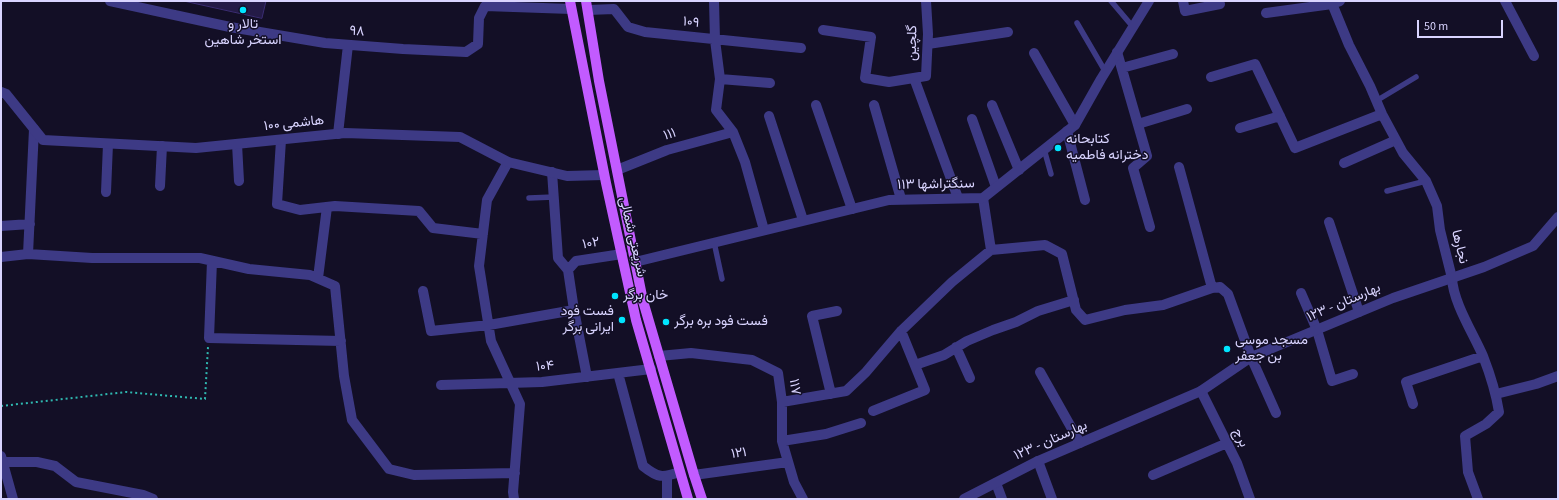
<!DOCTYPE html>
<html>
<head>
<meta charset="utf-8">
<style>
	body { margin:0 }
	#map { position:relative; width:1559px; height:500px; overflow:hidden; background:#130f26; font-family:"Source Sans 3",sans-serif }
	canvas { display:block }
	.frame { position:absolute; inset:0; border:2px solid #d9d4ff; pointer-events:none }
	.scale { position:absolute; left:1417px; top:20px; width:86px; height:18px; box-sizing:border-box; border:2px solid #d9d4ff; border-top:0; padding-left:5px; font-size:12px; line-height:14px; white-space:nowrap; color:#d9d4ff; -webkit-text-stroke:3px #130f26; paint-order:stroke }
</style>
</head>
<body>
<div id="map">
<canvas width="1559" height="500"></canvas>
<div class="frame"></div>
<div class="scale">50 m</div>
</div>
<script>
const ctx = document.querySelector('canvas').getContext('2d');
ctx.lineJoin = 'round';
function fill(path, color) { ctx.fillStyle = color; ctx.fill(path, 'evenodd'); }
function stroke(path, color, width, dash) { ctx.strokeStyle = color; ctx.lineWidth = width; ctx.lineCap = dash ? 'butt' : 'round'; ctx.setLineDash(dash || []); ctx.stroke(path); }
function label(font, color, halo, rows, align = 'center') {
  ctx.font = font + ' "Source Sans 3",Vazirmatn,sans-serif'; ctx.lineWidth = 3; ctx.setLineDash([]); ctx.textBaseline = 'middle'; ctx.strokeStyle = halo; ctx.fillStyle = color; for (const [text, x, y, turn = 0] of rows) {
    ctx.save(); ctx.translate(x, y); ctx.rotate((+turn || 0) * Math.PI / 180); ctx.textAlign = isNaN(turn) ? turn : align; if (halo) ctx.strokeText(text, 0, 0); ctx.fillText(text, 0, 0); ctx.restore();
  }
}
const building = new Path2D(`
	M184 1H266L262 18Z`);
fill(building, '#241b47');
stroke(building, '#3b2d73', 1);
stroke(new Path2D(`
	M1 406 126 392 205 399 208 347`), '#2fb8b0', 2, [2, 3]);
stroke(new Path2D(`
	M1111 1 1133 27
	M1077 23 1105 71
	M1376 101 1416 77
	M1044 149 1051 174
	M1387 191 1426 181
	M529 198 554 197
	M714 242 722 279`), '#3d3a85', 5.5);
stroke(new Path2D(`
	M110 1 230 27 325 43 403 49 466 52 478 44 479 18 485 6 571 9
	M714 1 715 40 720 79 716 110 733 132 745 162 764 230
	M1183 1 1185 11 1220 4
	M1331 1 1349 45 1370 86 1382 114 1403 153 1426 181 1437 206 1440 230 1452 278C1453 302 1473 333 1483 356 1490 374 1496 393 1499 412L1486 424 1465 436 1468 472 1478 499
	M1505 1 1534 56
	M588 10 614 9 628 27 645 32 801 48
	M1266 13 1332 4 1340 1
	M823 30 871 37 865 78 889 82 926 76 928 34 926 1
	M928 44 1008 32
	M1117 52 1147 156 1133 168 1150 227
	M1034 53 1075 125
	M1122 68 1173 54
	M1211 77 1255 64 1295 148 1382 114
	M914 78 958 198
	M720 79 770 83
	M816 105 852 209
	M874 105 901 199
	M992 105 1019 170
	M769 116 803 220
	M972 119 996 187
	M1138 124 1187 109
	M1240 128 1280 116
	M1067 131 1085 200
	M338 134 348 45
	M281 140 277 204 300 210 335 206 419 211 433 228 483 234
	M237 144 239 181
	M508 162 487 200 479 266 491 341 520 404 513 492 514 499
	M1344 163 1396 140
	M1179 167 1212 288
	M617 170 667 150 733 132
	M552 172 558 258 568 270 574 310 587 377
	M160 186 162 146
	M106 192 108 144
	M983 198 991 250
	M1329 222 1359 312
	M1 226 30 224
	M28 254 34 129
	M1 257 28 254 92 258H200L249 269 310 275 335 286 344 376 352 420 389 469 414 475 515 473
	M212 261 209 338 341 341
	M568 270 576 261 622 254
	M318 278 327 207
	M423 291 431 331 489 325 574 310
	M1301 293 1317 330 1332 381 1353 374
	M956 347 970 378
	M659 356 691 353 752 360 778 373 782 402V441L794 482 803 499
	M915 365 944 355 967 341 993 330 1016 322 1038 311 1074 300
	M1040 372 1080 443
	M618 373 643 466C658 478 662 478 680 472
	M441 385 542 382 651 369
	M1201 391 1237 463 1250 499
	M831 394 812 316 837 311
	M1496 394 1536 384 1558 376
	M782 402 846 391 866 372 901 331 952 282 991 250 1045 245 1062 254 1076 310 1085 320 1125 310 1163 305 1212 288 1220 287 1228 294 1251 357 1276 413
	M1413 404 1406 382 1483 356
	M873 411 925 390 901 331
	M782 441 826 434 861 423
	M1038 461 1052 499
	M2 462H37L55 466 76 482 143 495 153 499
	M694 475 788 462
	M1153 475 1227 443
	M996 483 1002 499
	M667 499V476`), '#3d3a85', 10);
stroke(new Path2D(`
	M1 92 6 94 43 140 196 148 345 133 460 137 508 162 567 176 604 175
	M635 262 889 200 983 198 1075 125 1101 79 1149 1
	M1 456 13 499
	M964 499 1038 461 1201 391 1251 357 1393 298 1484 267 1533 246 1558 217`), '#3d3a85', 10);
stroke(new Path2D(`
	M570 1 606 183 636 320 688 499
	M586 1 599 81 643 301 694 475 702 499`), '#c25bff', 10);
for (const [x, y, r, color] of [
	[243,10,4,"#00e5ff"],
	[1058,148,4,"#00e5ff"],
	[615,296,4,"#00e5ff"],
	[622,320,4,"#00e5ff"],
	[666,322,4,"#00e5ff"],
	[1227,349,4,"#00e5ff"]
]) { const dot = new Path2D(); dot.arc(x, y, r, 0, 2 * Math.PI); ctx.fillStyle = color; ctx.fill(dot); stroke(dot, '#130f26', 1.5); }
label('14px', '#d9d4ff', '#130f26', [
	["۱۰۹",691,23,6],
	["۹۸",357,32,4],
	["گلچین",913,43,-89],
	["هاشمی ۱۰۰",294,124,-6],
	["۱۱۱",670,135,-17],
	["سنگتراشها ۱۱۳",936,185,-1],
	["شریعتی شمالی",632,237,77],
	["۱۰۲",591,244,-9],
	["نجارها",1459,247,76],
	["بهارستان - ۱۲۳",1344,303,-23],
	["۱۰۴",545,367,-4],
	["۱۱۷",794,387,81],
	["برج",1240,438,64],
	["بهارستان - ۱۲۳",1051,441,-24],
	["۱۲۱",739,454,-8]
]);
label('14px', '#d9d4ff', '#130f26', [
	["تالار و",243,25,"center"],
	["استخر شاهین",243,41,"center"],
	["کتابحانه",1066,140],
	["دخترانه فاطمیه",1066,156],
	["خان برگر",623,296],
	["فست فود",614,312,"right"],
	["ایرانی برگر",614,328,"right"],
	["فست فود بره برگر",674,322],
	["مسجد موسی",1235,341],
	["بن جعفر",1235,357]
], 'left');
</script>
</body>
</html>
